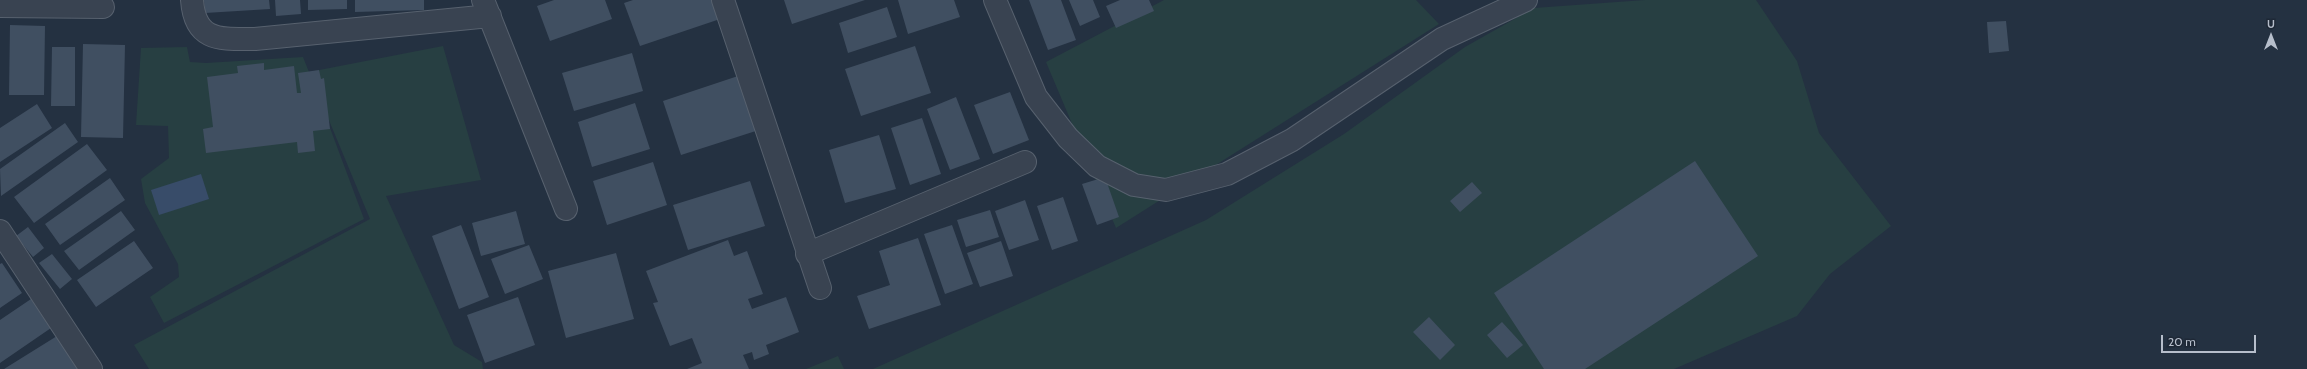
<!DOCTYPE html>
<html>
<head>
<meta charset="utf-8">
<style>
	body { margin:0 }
	#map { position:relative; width:2307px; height:369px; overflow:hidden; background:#243141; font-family:Cabin,sans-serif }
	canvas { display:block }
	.north { position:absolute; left:2251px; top:16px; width:40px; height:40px; -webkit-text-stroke:3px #1e2836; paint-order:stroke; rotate:0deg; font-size:11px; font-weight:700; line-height:16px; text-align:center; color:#b6becb }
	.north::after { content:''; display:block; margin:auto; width:14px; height:18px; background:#b6becb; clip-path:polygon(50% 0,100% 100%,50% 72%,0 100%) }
	.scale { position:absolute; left:2161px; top:335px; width:95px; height:18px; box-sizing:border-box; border:2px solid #b6becb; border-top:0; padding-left:5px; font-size:12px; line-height:14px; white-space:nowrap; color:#b6becb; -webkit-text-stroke:3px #1e2836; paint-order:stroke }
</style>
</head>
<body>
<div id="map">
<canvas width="2307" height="369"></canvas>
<div class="north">U</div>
<div class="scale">20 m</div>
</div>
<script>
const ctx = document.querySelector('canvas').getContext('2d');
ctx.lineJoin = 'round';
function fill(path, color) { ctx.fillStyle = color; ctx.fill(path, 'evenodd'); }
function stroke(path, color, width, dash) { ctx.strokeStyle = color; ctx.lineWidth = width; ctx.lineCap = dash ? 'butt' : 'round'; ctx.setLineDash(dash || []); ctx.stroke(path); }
fill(new Path2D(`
	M1164 0H1416L1439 24 1116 228 1046 62Z
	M1645 0H1756L1797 61 1819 133 1891 226 1830 274 1797 316 1674 369H873L1206 220 1344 134 1465 47 1534 8Z
	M443 46 481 180 386 196 454 345 482 362 483 369H149L134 345 370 219 311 77 364 219 164 323 150 297 179 277 178 264 145 203 141 179 169 158 168 126 136 125 141 48 187 47 190 62 206 63 303 57 309 72Z
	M838 356 844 369H806Z`), '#273f42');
fill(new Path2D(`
	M201 174 209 199 159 215 151 190Z`), '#384c69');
fill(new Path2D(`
	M204 0H269L270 9 205 13Z
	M275 0H300L301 14 276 16Z
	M308 0H347V9L308 10Z
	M355 0H424V10L355 12Z
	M554 0H605L612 19 550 41 537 6Z
	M633 0H717L723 18 640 46 624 3Z
	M784 0H865L792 24Z
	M898 0H954L960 17 908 34Z
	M1029 0H1061L1076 40 1048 50Z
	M1069 0H1093L1100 17 1080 26Z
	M1120 0H1149L1154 11 1116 28 1106 6Z
	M887 7 897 37 848 53 839 23Z
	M2006 21 2009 51 1989 53 1987 22Z
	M10 25 45 26 44 95H9Z
	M83 44 125 45 123 138 81 137Z
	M915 46 931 93 861 116 845 69Z
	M52 47H75V106H51Z
	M632 53 643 91 574 111 562 73Z
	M264 63V70L294 66 297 93H301L298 73 319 70 321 79 324 78 330 129 313 131 315 151 298 153 297 142 206 153 203 129 213 127 207 77 238 73 237 66Z
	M744 74 762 129 681 155 663 101Z
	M1010 92 1029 140 993 154 974 105Z
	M956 97 980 159 950 170 927 109Z
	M635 103 650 149 592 167 578 122Z
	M37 104 52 128 0 162V128Z
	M922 118 941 174 910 185 891 128Z
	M65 123 78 142 1 196 0 169Z
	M879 135 896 189 845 203 829 150Z
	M87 144 107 170 34 223 14 197Z
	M1695 161 1758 256 1585 369H1544L1494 293Z
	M653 162 667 205 607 225 593 181Z
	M1105 177 1119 217 1097 225 1082 184Z
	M110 178 125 200 60 245 45 224Z
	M750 181 765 226 688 250 673 205Z
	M1472 182 1482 193 1460 212 1450 201Z
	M1063 197 1078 241 1052 250 1037 206Z
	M1025 200 1039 240 1009 250 995 211Z
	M990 210 999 237 966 247 957 220Z
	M121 211 135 230 79 270 64 251Z
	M516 211 525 244 481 256 472 223Z
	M461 225 489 297 459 309 432 236Z
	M952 225 973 284 945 294 924 234Z
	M28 227 44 248 33 257 16 236Z
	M918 238 941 305 869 329 857 296 890 285 879 251Z
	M728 240 734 256 747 251 763 294 748 299 752 309 786 297 799 332 766 345 769 354 754 360 752 352 743 355 749 369H687L702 363 692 338 670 346 653 303 658 302 646 271Z
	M134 241 153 268 96 307 77 280Z
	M1001 241 1013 276 980 287 967 253Z
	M529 245 543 279 505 294 491 259Z
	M616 253 634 319 566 338 548 271Z
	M52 254 72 279 60 289 39 263Z
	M2 263 22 293 0 308V264Z
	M518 297 535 345 485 363 467 315Z
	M31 299 51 328 0 363V320Z
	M1429 317 1455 345 1440 360 1413 332Z
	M1502 322 1523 345 1507 358 1487 335Z
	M57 336 78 369H4Z`), '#404f61');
const street = new Path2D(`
	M192 0C195 42 220 39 255 39L490 16
	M483 0 566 209
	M723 0 820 288
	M995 0 1036 97 1068 138 1097 166 1134 185 1166 190 1227 174 1292 140 1442 39 1526 0
	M0 6 103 7
	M0 231 91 369
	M807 254 1025 162`);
stroke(street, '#57616e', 24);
stroke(street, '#394351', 22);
</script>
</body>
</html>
